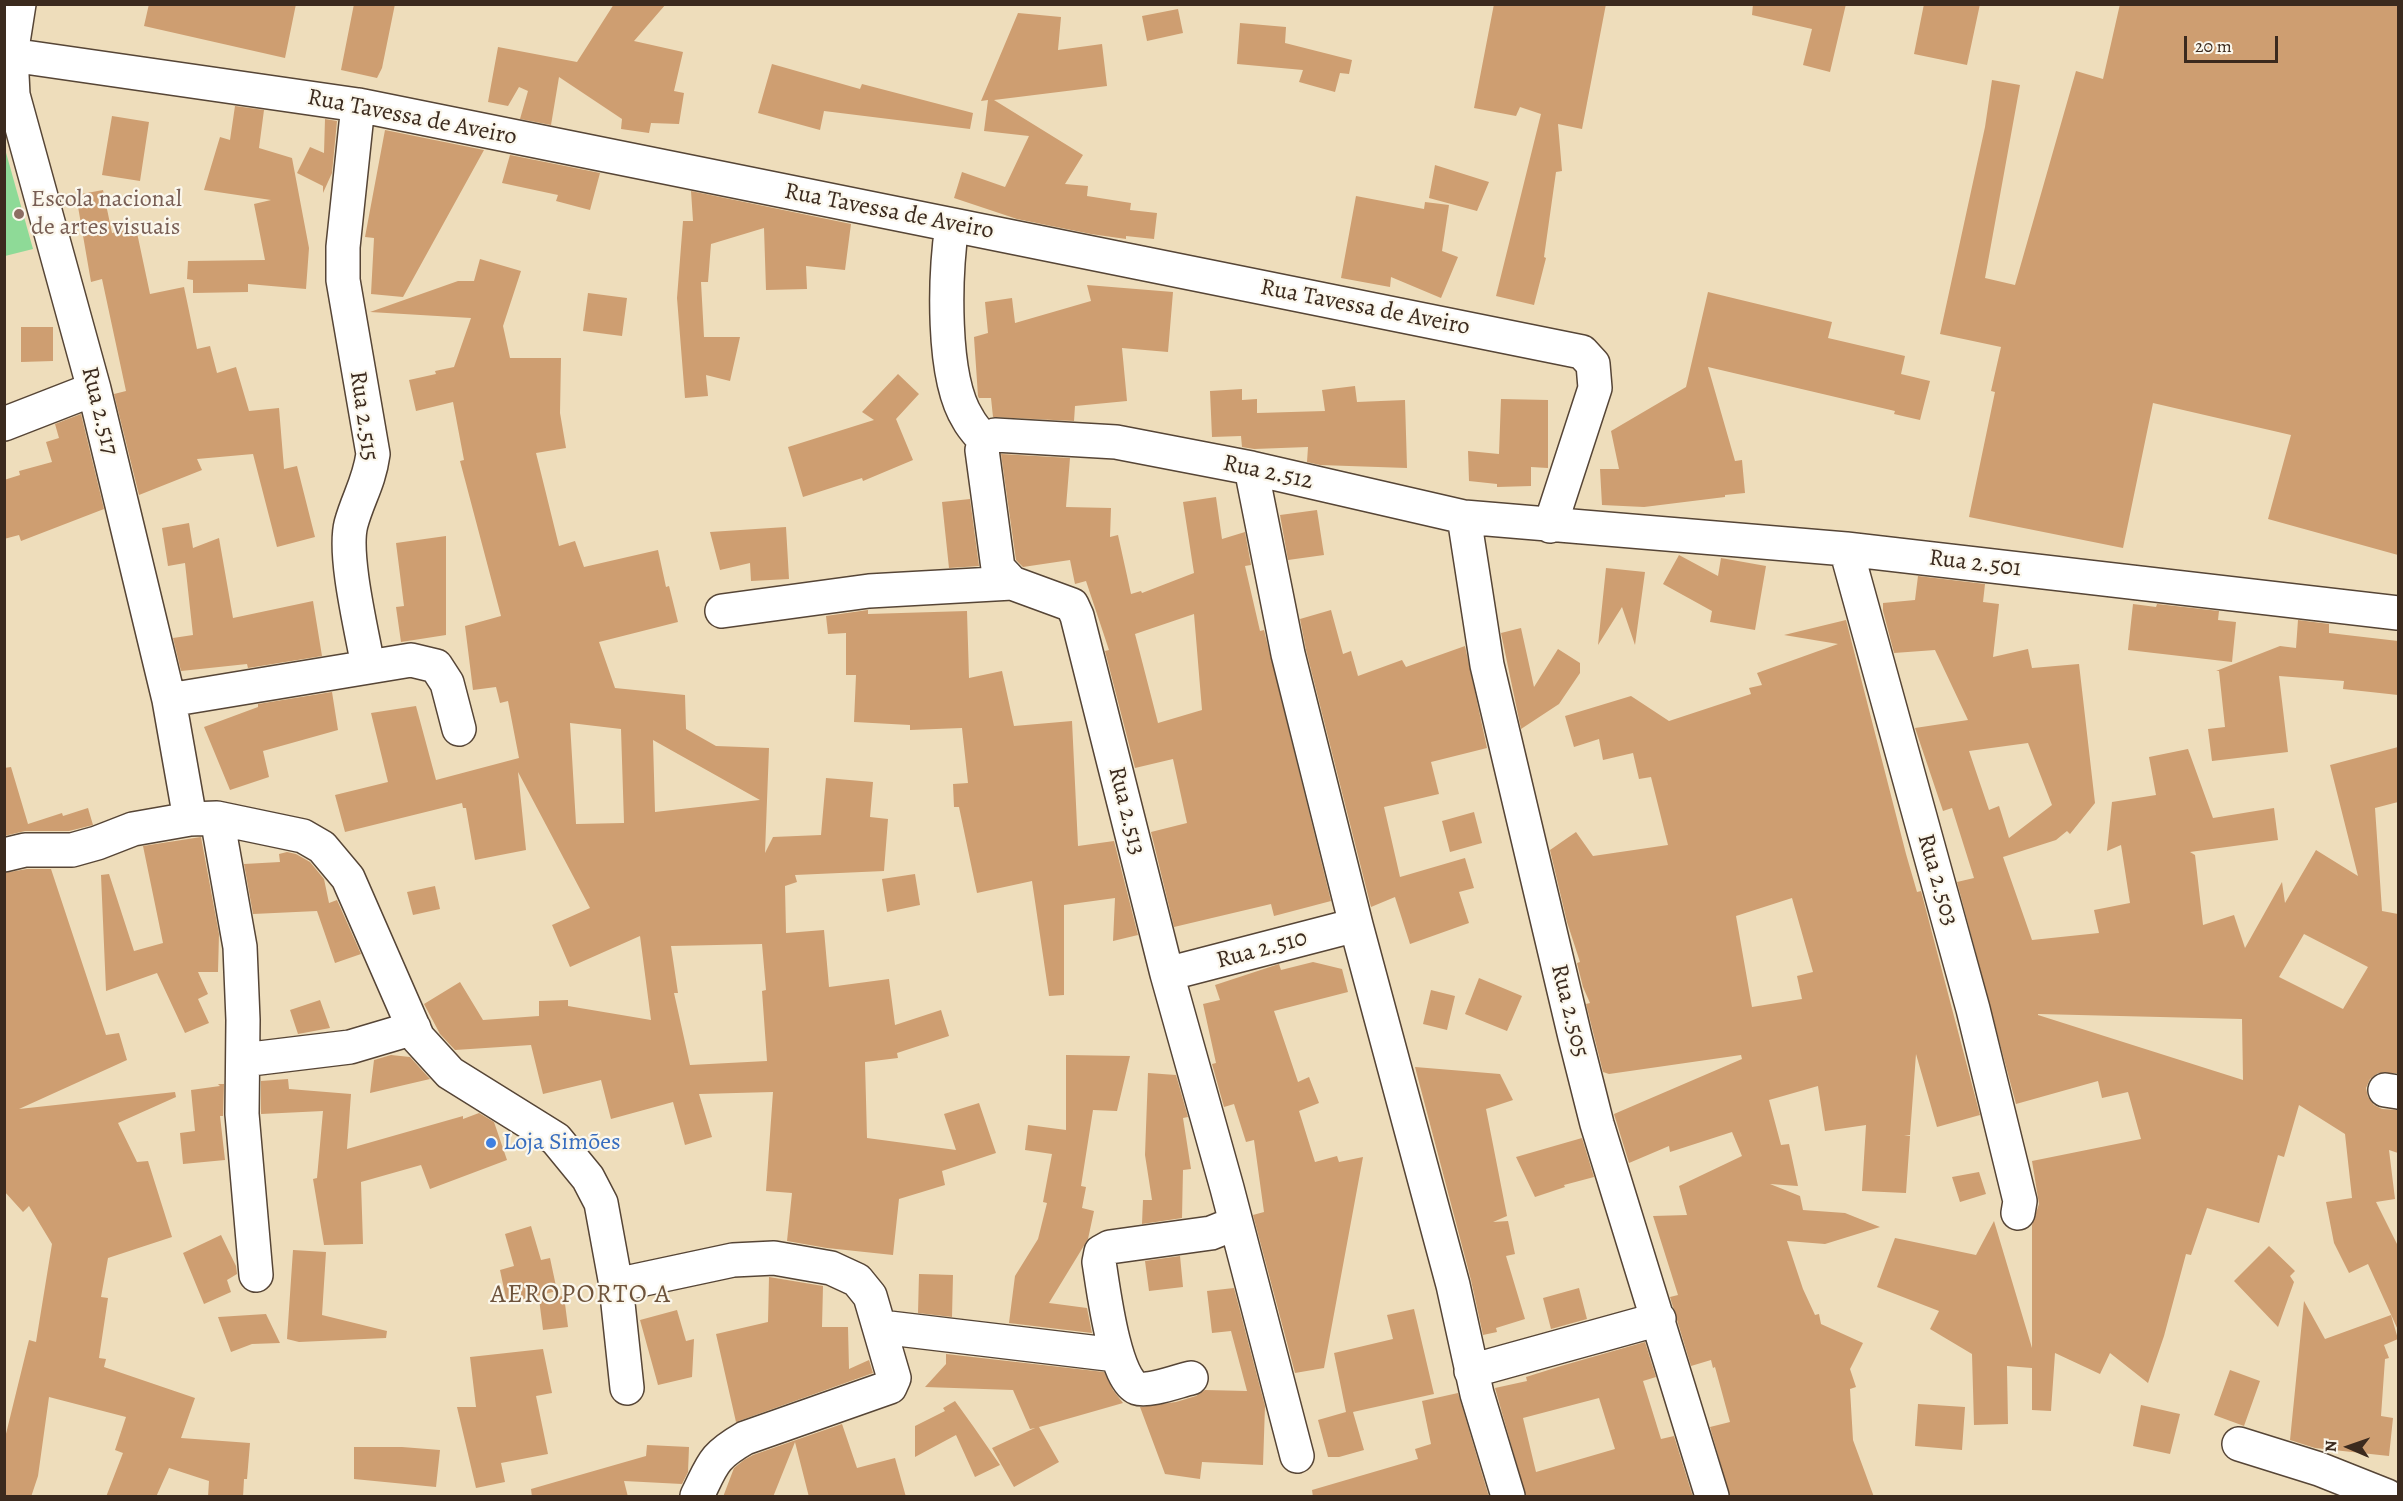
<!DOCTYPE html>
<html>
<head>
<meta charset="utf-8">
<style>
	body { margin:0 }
	#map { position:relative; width:2403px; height:1501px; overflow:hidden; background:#edb; font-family:Alegreya,serif }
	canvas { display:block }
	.frame { position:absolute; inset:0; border:6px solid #3b2a1e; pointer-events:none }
	.north { position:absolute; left:2319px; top:1417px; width:60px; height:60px; -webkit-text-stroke:4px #fbf7ec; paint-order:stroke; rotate:272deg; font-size:16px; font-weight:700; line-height:24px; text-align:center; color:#3b2a1e }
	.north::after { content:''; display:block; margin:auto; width:21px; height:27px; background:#3b2a1e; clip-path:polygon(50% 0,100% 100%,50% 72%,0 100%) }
	.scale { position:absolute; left:2184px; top:36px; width:94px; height:27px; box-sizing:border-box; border:3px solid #3b2a1e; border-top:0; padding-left:8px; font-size:18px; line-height:21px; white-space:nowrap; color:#3b2a1e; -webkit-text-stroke:4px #fbf7ec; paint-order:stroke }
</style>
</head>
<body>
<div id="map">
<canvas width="2403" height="1501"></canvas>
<div class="frame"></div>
<div class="north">N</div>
<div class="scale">20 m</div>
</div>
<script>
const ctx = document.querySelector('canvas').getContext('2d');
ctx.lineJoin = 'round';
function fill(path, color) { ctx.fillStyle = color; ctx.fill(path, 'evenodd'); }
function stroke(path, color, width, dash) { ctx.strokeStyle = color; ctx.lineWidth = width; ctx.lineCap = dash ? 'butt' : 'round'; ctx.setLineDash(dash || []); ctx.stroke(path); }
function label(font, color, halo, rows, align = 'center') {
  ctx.font = font + ' Alegreya,serif'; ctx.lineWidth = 4.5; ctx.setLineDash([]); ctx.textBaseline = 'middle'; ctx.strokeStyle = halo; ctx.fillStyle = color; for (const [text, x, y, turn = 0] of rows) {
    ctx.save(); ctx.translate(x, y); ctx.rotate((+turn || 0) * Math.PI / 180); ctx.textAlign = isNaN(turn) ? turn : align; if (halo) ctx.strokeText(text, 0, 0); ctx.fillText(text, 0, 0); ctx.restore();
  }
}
fill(new Path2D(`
	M5 149 33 249 5 256H4Z`), '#8eda97');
fill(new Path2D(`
	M149 4H296L285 58 144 26Z
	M354 4H395L382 68 377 78 341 70Z
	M614 4H666L634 41 683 52 674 91 684 93 679 124 651 123 649 133 621 129 622 119 559 77 551 125 520 119 528 91 519 87 508 106 488 102 498 47 577 62Z
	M1494 4H1606L1582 129 1558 124 1562 171 1556 172 1544 257 1546 258 1534 305 1496 296 1541 114 1520 107 1516 116 1474 108Z
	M1753 4H1846L1830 72 1803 65 1812 29 1752 15Z
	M1924 4H1980L1967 65 1914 54Z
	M2120 4H2398V555L2268 519 2291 435 2153 403 2123 548 1969 517 1995 392 1991 391 2001 347 1940 334 1985 127 1992 80 2020 85 1985 278 2015 285 2076 71 2103 79Z
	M1178 9 1183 33 1147 41 1142 16Z
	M1018 13 1061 17 1058 50 1102 44 1107 86 994 100 1083 155 1065 184 1088 186 1087 196 1131 203 1130 210 1157 213 1154 239 1126 236V239L1091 234 1017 219 954 198 962 172 1005 187 1029 136 984 131 988 100 981 101Z
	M1240 23 1286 27 1285 43 1352 60 1349 74 1340 73 1335 92 1299 82 1303 70 1237 64Z
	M772 64 860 89 862 84 973 113 970 129 824 111 820 130 758 113Z
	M235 106 264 110 259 148 292 158 309 248 306 289 248 284V292L193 293V280L187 279 188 261 265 260 254 204 271 200 204 190 220 137 230 140Z
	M112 116 149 122 140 181 102 175Z
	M325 119 337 121 332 173 323 193V186L297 173 310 147 324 153Z
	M385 130 484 150 403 297 371 294 374 238 365 237Z
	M510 155 600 173 590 210 556 201 558 195 502 183Z
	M1435 165 1489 182 1477 211 1429 198Z
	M103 190 112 233 136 228 150 294 184 287 197 349 210 346 217 373 236 367 249 411 279 408 284 469 297 466 315 537 277 547 253 454 197 459 202 470 139 495 114 394 126 391 102 279 91 282 76 195Z
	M691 191 851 224 845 270 806 266 807 289 766 290 764 228 711 244 708 282H701L704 337H740L730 381 706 375 708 396 685 398 677 298 683 221H693Z
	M1356 196 1424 209 1425 202 1449 205 1442 251 1458 257 1441 298 1391 277 1390 287 1341 278Z
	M480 259 521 271 503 326 510 358H561L560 413 566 448 536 453 559 546 575 541 584 567 658 550 666 587 669 586 678 622 599 642 615 688 685 695 686 729 716 746 769 748 765 853 773 837 821 835 826 778 873 782 870 817 888 819 884 871 795 875 797 882 785 886 786 933 824 930 829 987 889 979 895 1025 941 1010 949 1036 897 1053 898 1058 865 1062 867 1138 956 1150 944 1114 979 1103 996 1153 942 1171 945 1185 899 1199 893 1255 827 1248 787 1241 792 1193 766 1191 773 1092 699 1094 712 1137 685 1145 673 1102 611 1119 601 1080 543 1094 531 1045 455 1050 440 1034 424 1004 460 982 483 1020 539 1016V1001L568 1000V1006L651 1020 640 936 570 967 552 925 590 908 518 772 526 850 475 860 466 808H463L462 803 345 832 335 795 388 782 371 713 416 706 436 780 519 758 508 701 500 703 496 687 473 690 465 626 501 616 460 461 464 460 453 402 416 411 409 380 436 374 435 371 454 367 471 318 370 312 458 281H474ZM570 723 621 729 624 823 576 824ZM653 740 760 800 655 812ZM762 944 766 990 762 991 767 1061 690 1065 674 993H678L671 946Z
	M1087 285 1173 292 1168 352 1122 348 1127 401 1075 406 1074 421 993 417 991 398H979L978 396 974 337 988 333 985 302 1012 298 1015 323 1091 301Z
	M1708 292 1832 322 1828 338 1905 356 1901 374 1930 381 1920 420 1894 414 1895 411 1708 367 1735 461 1742 460 1745 493 1725 495V497L1644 507 1602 505 1600 469H1619L1611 431 1686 387Z
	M588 293 627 298 622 336 583 331Z
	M21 327H53V361L21 362Z
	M898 374 919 394 896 419 913 460 863 481 862 478 803 497 788 447 874 420 862 412Z
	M1355 386 1357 402 1405 400 1407 468 1320 465 1307 462 1308 447 1254 449 1242 447 1241 436 1212 437 1210 391 1242 389V400L1257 399V413L1325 411 1322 390Z
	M1501 399 1548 400V468L1531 467V486L1497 487V484L1469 481 1468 451 1499 454Z
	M81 414 104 509 21 541 19 535 4 539V480L20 475 19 471 52 462 46 442 59 438 55 424Z
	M1001 454 1070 458 1066 507 1111 508 1110 537 1118 535 1131 594 1141 591 1142 593 1194 573 1183 502 1216 497 1222 539 1245 532 1251 565 1245 566 1260 631 1264 630 1331 901 1274 916 1271 904 1174 927 1151 832 1187 823 1173 759 1135 768 1105 651 1109 650 1086 581 1075 584 1070 560 1023 567 1016 560ZM1194 614 1202 710 1158 723 1135 634Z
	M970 499 979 566 949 568 942 502Z
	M1317 510 1324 555 1288 560 1280 515Z
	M189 523 193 548 219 538 233 618 313 601 322 656 248 668 247 664 181 671 173 638 193 635 185 563 168 566 162 528Z
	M786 527 789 579 751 581 750 563 720 570 710 532Z
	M446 536V635L401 642 396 607 404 606 396 543Z
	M1679 555 1718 576 1721 558 1766 566 1755 630 1710 622 1712 611 1663 584Z
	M1606 568 1645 572 1635 645 1622 607 1598 645Z
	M1918 576 1985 584 1983 602 1999 604 1993 657 2028 649 2032 668 2079 664 2095 803 2070 834 2067 831 2056 840 2003 857 2032 940 2099 933 2094 910 2130 903 2121 845 2107 851 2112 802 2156 795 2149 757 2188 749 2213 818 2274 808 2278 840 2190 852 2195 855 2203 925 2234 915 2245 948 2282 882 2285 903 2316 850 2358 876 2330 765 2398 747V802L2375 808 2382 911 2398 914V1073H2378L2370 1079 2366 1088 2368 1097 2374 1105 2382 1109 2398 1110V1153L2389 1150 2395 1199 2376 1202 2398 1246V1330L2368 1264 2349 1273 2334 1243 2326 1202 2352 1198 2345 1134 2299 1105 2284 1157 2278 1155 2259 1223 2207 1208 2191 1255 2186 1254 2164 1336 2148 1383 2110 1353 2100 1374 2055 1353 2051 1411 2032 1410V1368L2007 1366 2008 1424 1974 1425 1972 1354 1930 1329 1939 1311 1877 1287 1895 1238 1976 1255 1994 1221 2032 1348V1225L2039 1204 2032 1161 2141 1139 2128 1092 2102 1098 2098 1081 2016 1104 1957 882 1974 878 1952 808 1943 811 1915 728 1968 720 1935 650 1894 653 1883 611V603L1915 600ZM2028 743 2052 805 2009 838 1999 806 1989 810 1969 751ZM2304 934 2368 967 2343 1009 2279 977ZM2038 1014 2242 1019 2243 1080 2038 1015Z
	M2133 604 2156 607 2157 604 2219 611 2218 620 2236 622 2232 662 2128 650Z
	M868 610V614L967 611 969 678 1002 671 1014 726 1072 721 1078 846 1114 841 1138 935 1113 941 1115 898 1064 905V995L1049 996 1032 881 977 893 959 807H954L953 784 968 783 962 728 910 730V725L854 722 856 675H846V633L828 634 826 616Z
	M1331 610 1343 654 1351 651 1358 676 1402 660 1406 667 1465 646 1487 748 1431 762 1439 794 1384 807 1400 877 1465 858 1474 888 1459 892 1469 923 1410 944 1395 897 1371 907 1306 650 1300 619Z
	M1846 620 1906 854 1917 892 1921 891 1980 1115 1937 1127 1916 1054 1910 1135 1904 1136H1910L1906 1193 1862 1191 1866 1125 1825 1131 1818 1086 1769 1100 1781 1145 1789 1144 1798 1186 1770 1184 1800 1196 1803 1210 1845 1213 1880 1227 1825 1244 1787 1241 1803 1289 1815 1315 1819 1314 1821 1324 1863 1343 1850 1369 1856 1387 1850 1389 1853 1440 1874 1497H1730L1710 1427 1730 1422 1715 1367 1713 1368 1711 1360 1691 1366 1670 1297 1678 1295 1653 1216 1687 1215 1679 1186 1742 1156 1732 1132 1670 1152 1669 1146 1629 1163 1614 1114 1742 1059 1741 1055 1609 1074 1603 1072 1586 1004 1590 1003 1583 987 1577 963 1580 962 1567 922 1550 850 1576 832 1593 856 1668 845 1651 777 1639 779 1633 753 1603 760 1599 739 1574 747 1565 716 1631 696 1669 721 1751 694 1749 688 1762 685 1757 673 1838 644 1784 635ZM1792 898 1813 972 1797 976 1802 999 1752 1007 1736 916Z
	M2298 620 2329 624V633L2398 641V695L2343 689 2344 681 2279 676 2288 752 2212 761 2208 729 2225 727 2219 671H2216L2280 646 2296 648Z
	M1521 628 1534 687 1558 649 1580 663V673L1559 704 1521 729 1501 633Z
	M332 692 338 730 263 751 269 777 230 790 204 727 258 707V704Z
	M11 767 28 824 62 813 63 816 88 808 93 825 69 831H25L4 836V768Z
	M1474 812 1482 843 1450 852 1442 821Z
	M201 837 219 934 218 972H198L208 994 198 999 209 1023 185 1033 157 973 106 991 101 875 109 874 134 951 163 943 143 846Z
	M287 852 296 854 310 862 324 879 329 903 337 900 361 954 335 963 317 911 253 914 244 864 280 862 279 854Z
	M27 869H51L106 1035 119 1033 127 1060 19 1109 175 1092 176 1097 118 1123 137 1162 148 1161 172 1237 108 1258 101 1297 108 1298 99 1358 106 1359 104 1367 195 1398 181 1438 250 1443 247 1479H244L243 1497H208L209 1481 169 1468 156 1497H106L123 1453 115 1450 126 1417 49 1397 38 1476 31 1497H4V1442L29 1340 36 1342 52 1244 29 1206 23 1212 4 1191V873Z
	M915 874 920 905 887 912 882 879Z
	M435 886 440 909 413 915 407 892Z
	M1313 962 1342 969 1348 992 1274 1011 1298 1082 1309 1077 1319 1103 1299 1111 1315 1162 1337 1156 1339 1162 1363 1157 1324 1368 1295 1373 1253 1215 1264 1212 1254 1140 1246 1142 1234 1104 1224 1107 1212 1064 1216 1063 1203 1004 1220 1000 1215 985 1279 964 1281 970Z
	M1479 978 1522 996 1507 1031 1465 1014Z
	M1431 990 1455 996 1447 1030 1423 1024Z
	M320 1000 330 1028 298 1034 290 1010Z
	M391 1055 410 1057 430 1079 370 1093 374 1060Z
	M1066 1055 1130 1056 1117 1111 1093 1110 1081 1186 1086 1187 1082 1208 1094 1211 1088 1239 1049 1303 1087 1308 1092 1333 1009 1323 1015 1276 1038 1239 1047 1203 1043 1202 1052 1154 1025 1150 1028 1125 1066 1130Z
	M1415 1067 1500 1074 1513 1100 1486 1109 1507 1216 1493 1222 1508 1221 1515 1254 1506 1256 1525 1319 1496 1328 1497 1332 1483 1335 1471 1280Z
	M1148 1073 1176 1075 1188 1117 1183 1118 1191 1169 1183 1170 1182 1218 1142 1224 1143 1200H1152L1145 1155Z
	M288 1079 289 1089 351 1094 347 1149 463 1116V1119L479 1113 494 1122 507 1160 430 1189 421 1165 361 1182 363 1244 324 1245 313 1179 317 1178 323 1111 261 1114V1081Z
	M218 1084H224L223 1116H220L225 1160 183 1164 180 1133 195 1131 191 1090 220 1086Z
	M1582 1138 1594 1177 1564 1185 1565 1187 1535 1197 1516 1157Z
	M1979 1172 1986 1194 1960 1202 1952 1177Z
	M531 1226 541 1260 550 1258 557 1291 507 1303 500 1270 514 1266 505 1234Z
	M221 1235 236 1266 237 1274 227 1280 231 1292 204 1304 183 1253Z
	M2269 1246 2295 1271 2290 1276 2294 1282 2278 1327 2234 1281Z
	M293 1250 326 1252 322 1315 387 1331 386 1338 299 1342 287 1339Z
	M1180 1256 1183 1287 1149 1291 1145 1261Z
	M919 1274 953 1275 952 1317 918 1313Z
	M769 1277 823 1286 822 1327H848L849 1369 869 1360 873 1373 736 1422 716 1334 768 1322Z
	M1234 1288 1265 1406 1263 1465 1202 1462 1200 1479 1165 1474 1140 1407 1176 1402 1196 1396 1205 1390 1247 1391 1231 1331 1212 1333 1207 1291Z
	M1579 1288 1587 1319 1551 1329 1543 1298Z
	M564 1296 568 1327 543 1330 539 1299Z
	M2304 1301 2325 1339 2391 1315 2398 1339 2384 1345 2389 1358 2385 1359 2381 1416 2393 1418 2389 1456 2315 1448 2290 1440Z
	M1414 1309 1434 1394 1353 1412 1364 1450 1339 1457H1328L1318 1420 1346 1412 1334 1353 1393 1339 1387 1315Z
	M677 1310 686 1341 694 1339 692 1377 658 1385 640 1320Z
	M266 1314 280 1343 252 1344 231 1352 218 1317Z
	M1645 1342 1656 1377 1643 1381 1661 1439 1674 1436 1693 1497H1526L1495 1388 1527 1381 1526 1377 1561 1366ZM1599 1398 1615 1449 1536 1472 1523 1418Z
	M543 1349 552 1393 536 1396 548 1454 501 1463 505 1482 476 1488 457 1407H476L470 1357Z
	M946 1354 1104 1372 1113 1390 1123 1403 1039 1427 1059 1462 1014 1487 992 1448 1035 1428 1030 1429 1013 1390 925 1387 946 1364Z
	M2230 1370 2260 1381 2244 1426 2214 1415Z
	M1458 1393 1489 1497H1313L1312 1490 1418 1459 1415 1449 1431 1444 1422 1401Z
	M955 1401 973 1426 1000 1465 975 1477 956 1435 915 1457V1426L945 1411 943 1408Z
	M1918 1404 1965 1407 1962 1450 1915 1446Z
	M2141 1405 2180 1414 2170 1454 2133 1446Z
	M842 1424 857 1468 895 1458 906 1497H809L795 1442 773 1497H723L734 1468 744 1460 753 1455Z
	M647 1445 689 1447 688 1472 682 1484 624 1481 628 1497H532L531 1489 646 1456Z
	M354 1447H402L440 1450 436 1487 354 1479Z`), '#ce9e71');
const minor = new Path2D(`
	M19 4 11 55 13 95 94 389 169 700 190 819
	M11 55 358 105 1582 352 1593 364 1595 388 1550 526
	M358 105 343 247V280L373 454C369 483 358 498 351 524 343 555 362 632 368 666
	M952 225C945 274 941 377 968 419 972 427 979 434 985 441
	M4 424 94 389
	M985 441 995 435 1116 442 1251 468 1464 517 1846 549 2398 613
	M985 441 982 450 998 568 1012 583 1072 605 1077 616 1167 974 1227 1188 1297 1456
	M1251 468 1288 654 1356 925 1453 1285 1477 1394 1508 1496
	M1464 517 1487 665 1575 1037 1597 1124 1712 1496
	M1846 549 1973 1009 2020 1201 2018 1213
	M722 611 869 591 1012 583
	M169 700 411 660 436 666 447 683 459 729
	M217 818 240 947 243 1020 242 1114 256 1275
	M4 855 25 850H72L97 843 133 829 190 819 217 818 303 836 322 847 348 878 418 1038 450 1073 556 1139 588 1178 601 1203 616 1285 627 1388
	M1167 974 1356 925
	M243 1060 350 1047 414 1028
	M2385 1090 2398 1092
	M616 1285 733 1260 774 1258 831 1268 857 1280 870 1296 894 1378 890 1387 745 1438C712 1457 713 1464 697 1496
	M881 1327 1116 1355
	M1471 1371 1659 1319
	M1191 1378C1178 1381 1148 1392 1137 1388 1114 1379 1103 1286 1099 1262L1101 1252 1110 1247 1211 1233 1236 1223
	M2239 1444 2319 1469 2387 1496`);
stroke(minor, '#564536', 36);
stroke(minor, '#fff', 33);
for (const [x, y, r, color] of [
	[19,214,6,"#8d6e63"],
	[491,1143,6,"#3f7fe0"]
]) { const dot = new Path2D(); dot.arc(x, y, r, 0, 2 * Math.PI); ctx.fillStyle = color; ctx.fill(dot); stroke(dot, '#fbf7ec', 2); }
label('24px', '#3b2a1e', '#fbf7ec', [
	["Rua Tavessa de Aveiro",412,118,11],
	["Rua Tavessa de Aveiro",889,212,11],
	["Rua Tavessa de Aveiro",1365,308,11],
	["Rua 2.517",99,411,76],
	["Rua 2.515",363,416,82],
	["Rua 2.512",1268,473,12],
	["Rua 2.501",1975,564,7],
	["Rua 2.513",1126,811,76],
	["Rua 2.503",1937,880,74],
	["Rua 2.510",1262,950,-15],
	["Rua 2.505",1569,1011,76]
]);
label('24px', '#785e54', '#fbf7ec', [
	["Escola nacional",31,200],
	["de artes visuais",31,228]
], 'left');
label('24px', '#366cbe', '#fbf7ec', [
	["Loja Simões",503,1143]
], 'left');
ctx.letterSpacing = '1.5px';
label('26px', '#6e533b', '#fbf7ec', [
	["AEROPORTO A",581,1296]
]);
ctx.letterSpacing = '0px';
</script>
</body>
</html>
